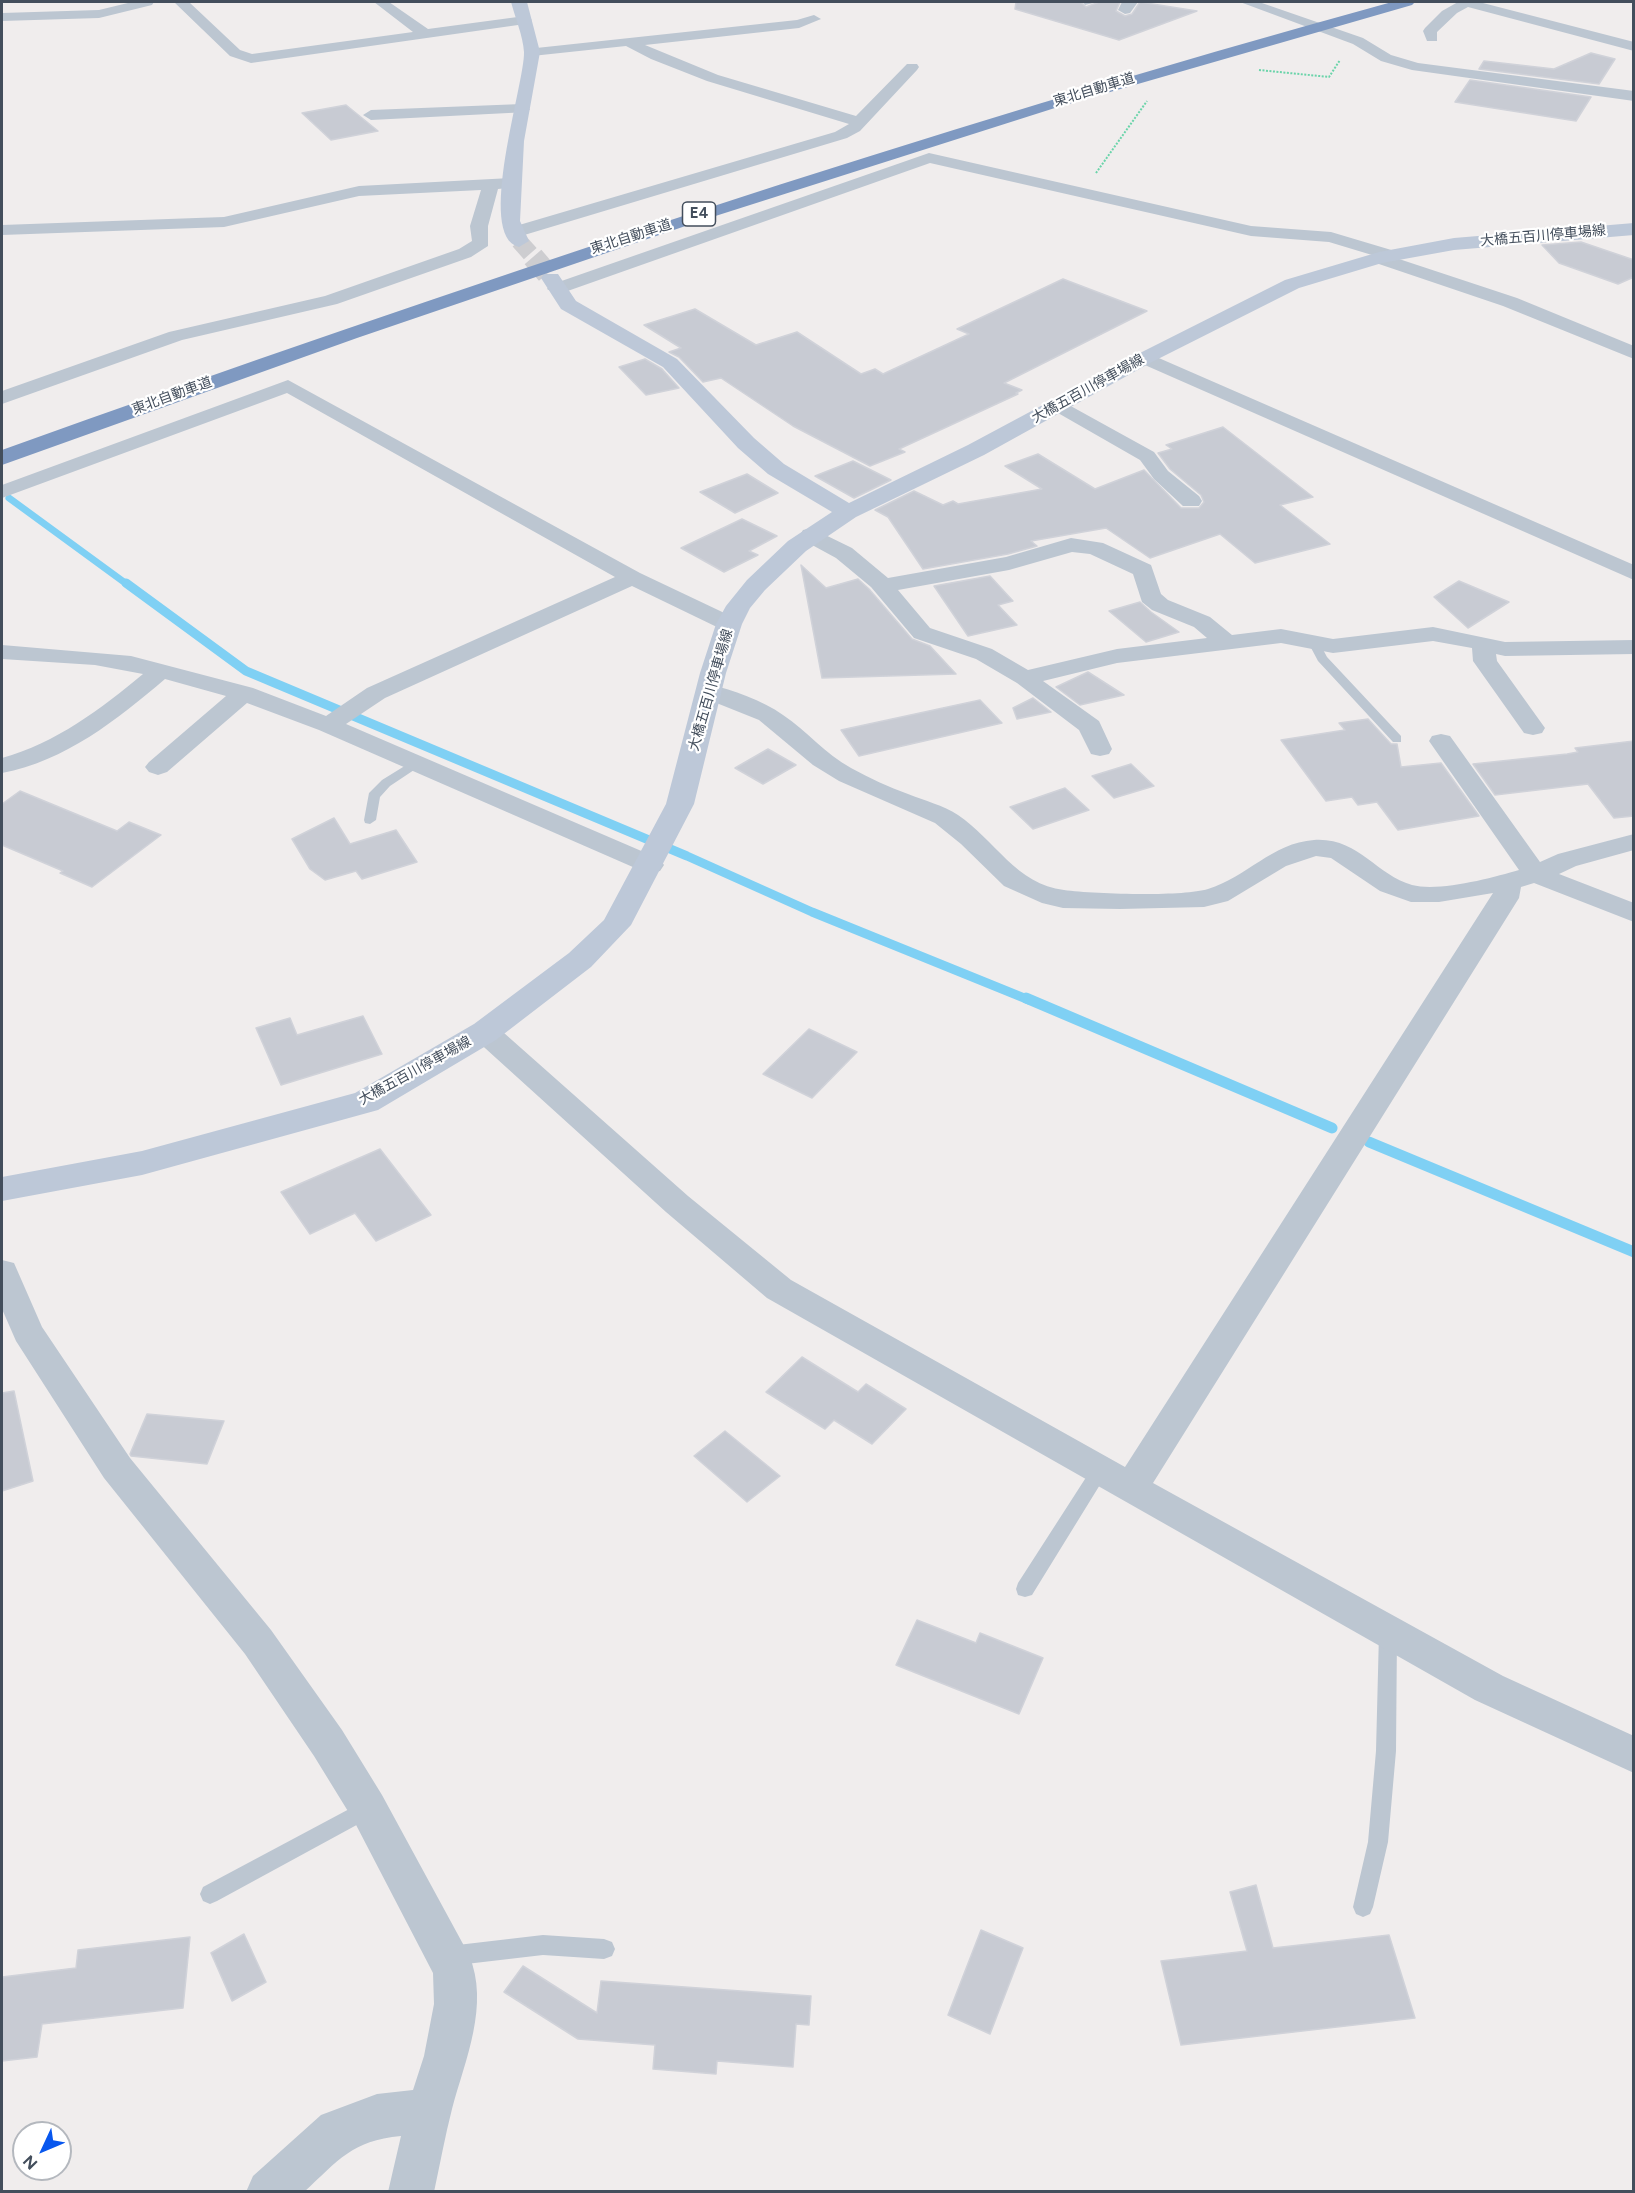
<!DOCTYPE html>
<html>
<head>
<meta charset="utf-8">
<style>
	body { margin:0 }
	#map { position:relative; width:1635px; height:2193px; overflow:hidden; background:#f0eded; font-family:Figtree,sans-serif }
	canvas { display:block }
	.frame { position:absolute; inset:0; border:3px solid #434e5c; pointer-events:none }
	.north { position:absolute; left:12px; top:2121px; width:60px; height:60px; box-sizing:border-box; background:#fff; border:2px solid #b4b8be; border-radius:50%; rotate:226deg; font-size:16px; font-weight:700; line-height:24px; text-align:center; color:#434e5c }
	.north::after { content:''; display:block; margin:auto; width:21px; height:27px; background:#0857ee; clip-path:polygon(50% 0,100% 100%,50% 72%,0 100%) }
</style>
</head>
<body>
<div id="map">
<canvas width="1635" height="2193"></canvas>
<div class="frame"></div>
<div class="north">N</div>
</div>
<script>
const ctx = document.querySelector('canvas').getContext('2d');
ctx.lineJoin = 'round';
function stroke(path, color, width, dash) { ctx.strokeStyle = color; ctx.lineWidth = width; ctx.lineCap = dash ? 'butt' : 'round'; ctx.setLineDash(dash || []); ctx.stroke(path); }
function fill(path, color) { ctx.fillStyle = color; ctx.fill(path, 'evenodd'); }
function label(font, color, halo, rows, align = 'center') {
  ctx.font = font + ' Figtree,"Noto Sans JP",sans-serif'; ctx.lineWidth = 4.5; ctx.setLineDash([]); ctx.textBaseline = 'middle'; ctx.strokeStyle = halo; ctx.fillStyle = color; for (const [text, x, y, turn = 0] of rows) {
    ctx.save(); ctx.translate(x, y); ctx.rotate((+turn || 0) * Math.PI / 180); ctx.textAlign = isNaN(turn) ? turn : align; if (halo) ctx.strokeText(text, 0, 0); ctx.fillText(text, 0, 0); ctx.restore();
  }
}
stroke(new Path2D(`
	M9 498 128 585`), '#7fd0f4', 7);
stroke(new Path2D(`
	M126 583 246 671 687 856 812 912 1029 1000`), '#7fd0f4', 9);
stroke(new Path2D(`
	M1026 998 1332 1128
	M1369 1142 1634 1252`), '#7fd0f4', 11);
const building = new Path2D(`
	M1016 2H1081L1086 7 1099 2H1120L1116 11 1125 16 1132 14 1140 2 1197 11 1119 40 1015 9Z
	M1591 53 1615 59 1599 84 1479 69 1484 61 1554 69Z
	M1470 80 1591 97 1576 121 1455 102Z
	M346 105 378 131 331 140 302 113Z
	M1581 242 1634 260V277L1618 284 1559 263 1542 245Z
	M1063 279 1147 311 1004 383 1022 390 1016 393 1018 394 899 449 905 452 870 466 793 426 721 378 703 382 679 357 669 352 681 348 644 325 695 309 756 345 797 332 861 374 875 369 883 374 969 334 957 329Z
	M645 359 662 369 679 388 646 395 619 367Z
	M1223 427 1313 497 1280 505 1330 544 1255 563 1220 534 1150 558 1106 528 1031 541 1037 546 1008 554 923 569 888 517 875 510 914 491 943 505 953 501 958 504 1042 489 1005 466 1038 454 1095 489 1144 470 1181 508H1199L1204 502 1201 495 1170 469 1158 453 1172 449 1166 445Z
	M853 461 891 480 854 498 815 476Z
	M747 474 778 493 735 513 700 492Z
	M742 519 777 536 749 551 758 555 724 572 681 548Z
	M801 565 826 588 858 579 869 589 912 639 930 646 956 674 822 678Z
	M990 576 1013 601 998 605 1017 625 968 636 934 586Z
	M1459 581 1509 602 1468 628 1434 597Z
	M1140 602 1151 612 1179 632 1146 642 1109 611Z
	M1088 672 1124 695 1080 705 1056 687Z
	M1033 698 1051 712 1017 719 1013 708Z
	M980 700 1002 723 859 756 841 730Z
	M1368 719 1391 744H1397L1401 767 1441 763 1479 816 1398 830 1377 802 1358 805 1352 797 1326 801 1281 740 1345 730 1339 723Z
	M1634 741V816L1614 818 1588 784 1495 795 1473 764 1567 754 1578 752 1575 748Z
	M768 749 796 765 763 784 735 768Z
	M1131 764 1154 786 1114 798 1092 776Z
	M1065 788 1089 810 1033 829 1010 807Z
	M20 791 117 831 129 822 161 835 92 887 60 873 63 871 2 845V804Z
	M334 818 350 844 396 830 417 862 362 879 356 871 325 880 310 869 292 839Z
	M363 1016 382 1054 281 1085 256 1028 290 1018 297 1035Z
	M809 1029 857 1052 812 1098 763 1074Z
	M380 1149 431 1215 376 1241 355 1213 310 1234 281 1192Z
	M802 1357 858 1392 866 1384 906 1409 872 1444 834 1420 825 1429 766 1392Z
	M14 1391 33 1481 2 1491V1393Z
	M147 1414 224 1421 207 1464 131 1456 130 1454Z
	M725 1431 780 1476 747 1502 694 1456Z
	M917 1620 976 1643 980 1633 1043 1658 1019 1714 896 1665Z
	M1256 1885 1273 1948 1389 1935 1415 2018 1181 2045 1161 1961 1247 1951 1230 1892Z
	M981 1930 1023 1948 990 2034 948 2015Z
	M244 1934 266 1982 232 2001 211 1953Z
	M190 1937 183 2008 42 2024 37 2057 2 2061V1977L76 1968 78 1950Z
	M523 1966 597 2013 601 1981 811 1996 809 2025 796 2024 793 2067 717 2061 716 2074 653 2069 655 2045 578 2039 504 1992Z`);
fill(building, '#c8cbd3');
stroke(building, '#d0d2d9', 1.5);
stroke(new Path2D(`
	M519 241 534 258`), '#cdcdd0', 17, [17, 9]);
stroke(new Path2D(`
	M533 257 551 278`), '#cdcdd0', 22, [22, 11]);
stroke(new Path2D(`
	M1259 70 1329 77 1340 60
	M1096 173 1147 101`), '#6bd4aa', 2, [2, 1.5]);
fill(new Path2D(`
	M1083 2H1097L1085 5Z
	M1315 640 1319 642 1327 657 1401 736V742H1393L1318 661 1309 644Z
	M416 759 420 760V766L390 786 380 797 376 820 370 824 365 823 364 820 369 793 382 780Z
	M1100 1463 1106 1465 1109 1470 1106 1475 1032 1595 1025 1597 1018 1595 1016 1589 1018 1583 1094 1465Z
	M1388 1625 1395 1627 1397 1633 1396 1751 1388 1842 1373 1907 1370 1914 1363 1917 1356 1914 1353 1907 1368 1842 1376 1751 1379 1633 1381 1627Z
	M368 1799 375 1801 378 1808 375 1815 217 1901 210 1904 203 1901 200 1894 203 1887Z
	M543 1935 604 1939 612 1942 615 1949 612 1956 604 1959 543 1955 449 1966 441 1963 438 1956 441 1949 449 1946Z`), '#bcc6d1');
fill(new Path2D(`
	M132 2H154L152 5 99 18 2 21V13L99 10Z
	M174 2H189L240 50 252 54 413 32 374 2H389L428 29 525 16 532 20 525 24 251 63 230 56Z
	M1122 2H1138L1130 13 1125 14 1118 10Z
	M1240 2H1259L1363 38 1391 55 1418 63 1634 91V101L1412 70 1381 61 1353 44Z
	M1458 2H1479L1634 42V51L1468 7 1457 13 1437 32V41H1427L1423 31 1425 28 1442 11Z
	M814 15 821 19 799 28 645 45 718 75 856 116 907 64H917L919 67 917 70 860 131 847 138 521 236H509L506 232 509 228 835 132 849 124 707 81 651 59 626 46 532 56 525 52 527 49 797 20Z
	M522 104 530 109 528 112 371 120 363 115 371 110Z
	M929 153 1251 226 1331 232 1398 252 1401 256 1399 259 1517 298 1634 346V359L1503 306 1373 262 1372 255 1329 242 1251 236 930 163 562 293 556 294 547 289 550 285Z
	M511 178 519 183 517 187 498 189 488 226V246L471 257 337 304 182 340 2 404V391L169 332 325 296 459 249 472 241 470 226 481 190 359 196 224 227 2 235V225L224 217 359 186Z
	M1145 352 1634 565V580L1138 362 1135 358Z
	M288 380 640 573 737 619 741 624 737 629H721L632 586 385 698 346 724 660 859 664 865 660 871 651 873 642 871 319 730 247 703 167 772 158 775 149 772 145 767 149 762 226 696 165 679C117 720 65 761 2 773V758C56 743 101 709 143 674L95 665 2 659V645L131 656 253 688 326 716 367 688 615 577 287 393 2 498V485Z
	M1058 399 1154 452 1168 471 1199 496 1202 501 1199 506H1183L1154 479 1140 460 1051 409 1048 405 1051 401Z
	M811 528 852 548 888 578 1006 557 1071 538 1103 543 1151 565 1161 594 1168 600 1210 617 1232 635 1281 629 1333 639 1433 627 1505 642 1634 640V654L1505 656 1496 654 1497 661 1545 728 1542 733 1533 735 1524 733 1473 661 1472 648 1433 641 1333 653 1281 643 1117 663 1043 681 1099 721 1112 749 1109 754 1100 756 1091 754 1079 730 1017 683 976 659 914 638 871 587 836 558 803 540 800 535 803 530ZM1072 552 1090 554 1133 574 1142 602 1152 610 1194 627 1207 638 1117 649 1028 670 992 649 930 628 898 590 1009 570Z
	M708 684C733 690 762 700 783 715 807 731 825 754 851 768 869 778 889 787 908 794 925 801 943 805 958 815 994 839 1017 885 1064 890 1094 894 1181 897 1208 889 1247 877 1272 843 1314 840 1358 837 1376 875 1412 885 1439 892 1492 878 1519 870L1429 741 1432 736 1441 734 1450 736 1540 862 1558 854 1634 834V850L1576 866 1559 874 1634 903V922L1534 883 1521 887 1519 898 1153 1483 1503 1676 1634 1736V1773L1475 1700 767 1298 666 1212 475 1039 470 1032 475 1025 485 1022 495 1025 688 1196 791 1280 1125 1467 1493 893 1439 902H1411L1380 891 1331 858 1316 856 1286 866 1228 901 1204 907 1120 909 1063 908 1042 903 1004 886 961 844 935 823 839 781 813 765 759 720 699 696 696 691 699 686Z
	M2 1260 14 1263 42 1327 130 1458 271 1630 342 1730 382 1795 469 1955C490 2005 465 2060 452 2109 445 2136 440 2164 434 2192H388L401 2136C351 2141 339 2160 304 2192H246L253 2176 321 2115 377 2094 413 2090 424 2056 434 2004 433 1973 354 1821 314 1756 245 1654 104 1478 16 1341 2 1309Z`), '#bcc6d1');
fill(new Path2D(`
	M511 2H527L540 52 524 141 520 221 529 241 519 247C475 236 525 83 524 52 523 36 515 17 511 2Z
	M1634 223V235L1454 250 1382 263 1299 288 1152 362 984 455 856 517 806 551 765 590 750 608 742 624 726 673 694 804 631 925 591 967 496 1040 378 1110 142 1175 2 1201V1177L142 1151 355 1093 474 1024 569 953 604 920 666 804 700 673 716 624 726 606 747 580 788 541 832 512 768 474 738 448 663 367 561 309 541 278 544 274H558L576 301 677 359 754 438 784 464 849 503 968 445 1138 354 1285 280 1379 252 1454 238Z`), '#bdc8d8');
fill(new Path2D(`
	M1392 2H1415L1412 5 1058 107 706 219 357 338 2 465V450C460 286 922 131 1392 2Z`), '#7f99c1');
label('14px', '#434e5c', '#fff', [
	["東北自動車道",1094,90,-17],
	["大橋五百川停車場線",1543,236,-5],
	["東北自動車道",631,237,-18],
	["大橋五百川停車場線",1088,389,-29],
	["東北自動車道",172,396,-20],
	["大橋五百川停車場線",711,690,-74],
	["大橋五百川停車場線",415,1071,-29]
]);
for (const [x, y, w] of [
	[699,214,33]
]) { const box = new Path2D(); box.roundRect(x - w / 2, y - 12, w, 24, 4.5); ctx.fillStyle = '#fff'; ctx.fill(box); stroke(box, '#434e5c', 1.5); }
label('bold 15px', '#434e5c', null, [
	["E4",699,214]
]);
</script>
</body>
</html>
